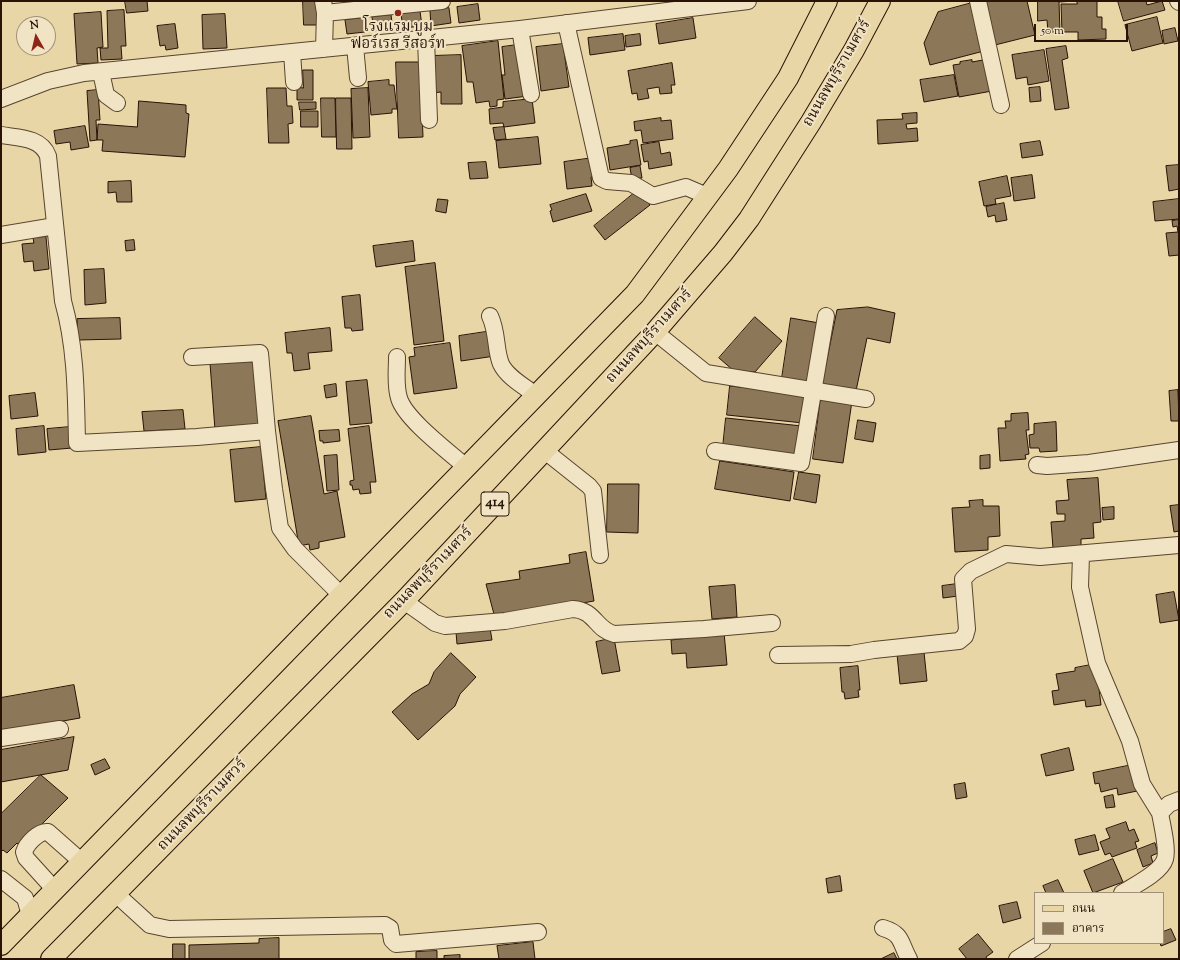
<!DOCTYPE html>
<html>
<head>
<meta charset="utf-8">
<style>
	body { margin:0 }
	#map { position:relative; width:1180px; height:960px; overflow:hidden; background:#e9d6a6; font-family:"Sorts Mill Goudy","Noto Serif Thai",serif }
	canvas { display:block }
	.frame { position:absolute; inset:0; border:2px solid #281306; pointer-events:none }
	.legend { position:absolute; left:1034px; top:892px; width:130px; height:52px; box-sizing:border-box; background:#f1e4c5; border:1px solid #a19079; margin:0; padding:5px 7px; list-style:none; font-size:12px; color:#281306 }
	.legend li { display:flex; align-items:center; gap:8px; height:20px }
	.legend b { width:20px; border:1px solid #a19079 }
	.north { position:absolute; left:16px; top:16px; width:40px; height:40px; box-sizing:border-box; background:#f1e4c5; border:1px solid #a19079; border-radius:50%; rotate:352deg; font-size:11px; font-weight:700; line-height:16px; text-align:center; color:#281306 }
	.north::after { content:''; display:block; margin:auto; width:14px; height:18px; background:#8f2418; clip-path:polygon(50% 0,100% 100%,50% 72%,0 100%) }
	.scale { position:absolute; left:1034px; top:24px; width:94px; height:18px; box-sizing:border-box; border:2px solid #281306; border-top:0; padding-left:5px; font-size:12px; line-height:14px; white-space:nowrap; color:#281306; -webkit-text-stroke:3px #f1e4c5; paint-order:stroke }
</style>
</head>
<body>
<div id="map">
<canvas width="1180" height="960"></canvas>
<div class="frame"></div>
<ul class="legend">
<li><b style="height:5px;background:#e9d6a6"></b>ถนน</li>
<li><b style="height:11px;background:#8c7859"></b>อาคาร</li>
</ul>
<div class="north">N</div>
<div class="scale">50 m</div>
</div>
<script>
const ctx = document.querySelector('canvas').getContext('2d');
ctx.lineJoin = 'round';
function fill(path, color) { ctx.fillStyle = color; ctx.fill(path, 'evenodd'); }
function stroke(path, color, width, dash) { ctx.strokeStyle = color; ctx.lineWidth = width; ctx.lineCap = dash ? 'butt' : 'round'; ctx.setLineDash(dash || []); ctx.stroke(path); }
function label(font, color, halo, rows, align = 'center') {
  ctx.font = font + ' "Sorts Mill Goudy","Noto Serif Thai",serif'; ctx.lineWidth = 4; ctx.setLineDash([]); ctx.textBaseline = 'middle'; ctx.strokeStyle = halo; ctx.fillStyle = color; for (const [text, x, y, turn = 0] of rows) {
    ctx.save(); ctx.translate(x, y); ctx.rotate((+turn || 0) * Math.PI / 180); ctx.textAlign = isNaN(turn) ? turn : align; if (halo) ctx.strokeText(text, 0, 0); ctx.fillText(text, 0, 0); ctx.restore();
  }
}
const building = new Path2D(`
	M125 1H147L148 11 127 13Z
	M303 1H317L318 25H304Z
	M988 1H1027L1035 35 995 45 985 2Z
	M1038 1H1076L1059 2 1060 32H1048L1047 20 1038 21Z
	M1077 1H1097V17H1102V29H1106V39L1078 40V32H1062L1061 4H1077Z
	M1118 1H1146L1147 5 1162 1 1165 10 1124 21Z
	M972 3 984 51 930 65 924 43 938 12Z
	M478 4 480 20 459 23 457 7Z
	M449 8 451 23 431 26 430 11Z
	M124 10 126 46H121L122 59 101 60 100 48H108L107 11Z
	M420 11 422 26 403 28 401 14Z
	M101 12 103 47 97 48 98 63 77 64 74 14Z
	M225 14 227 48 203 49 202 15Z
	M391 15 393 29 374 31 372 17Z
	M1157 17 1163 43 1132 51 1125 25Z
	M364 18 365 32 347 34 345 20Z
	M693 18 696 38 659 44 656 24Z
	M175 24 178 48 166 50 165 45 160 46 157 26Z
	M1175 28 1178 41 1164 44 1162 31Z
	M623 34 625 50 590 55 588 38Z
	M640 34 641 45 626 47 625 36Z
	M498 41 504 99 497 100V106L490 107 489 101 476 103 473 82H467L462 46Z
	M563 44 569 87 541 91 536 47Z
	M517 45 528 96 505 99 502 75H505L502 47Z
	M1066 46 1068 58 1062 60 1069 108 1055 110 1046 49Z
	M1044 50 1049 81 1028 85 1027 77 1016 79 1012 55Z
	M461 55 462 104H441V92L432 93V56Z
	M972 60V62L983 60 986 73 989 72 992 91 959 97 953 65 960 64V62Z
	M396 62H420L423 137 399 138Z
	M672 63 675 85H671L672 93 660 94 659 87 647 89 649 98 638 100 637 93 632 94 628 71Z
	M303 70H313V100H297V87L303 88Z
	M954 75 958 96 924 102 920 80Z
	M389 80V85H394L397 109H392V113L371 115 368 82Z
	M1040 87 1041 101 1030 102 1029 88Z
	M267 88H286L287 106H292L293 123 288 124 289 143H269Z
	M368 88 370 137 353 138 351 89Z
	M98 90 100 120H96L97 140 90 141 87 91Z
	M321 98H335L336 137H322Z
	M336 98H351L352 149H337Z
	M532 99 535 123 504 127 503 123 490 124 489 109 503 107V102Z
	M139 101 186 105V113L189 114 185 157 102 151 103 140H97L98 124 137 127Z
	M299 102H316V109L300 110Z
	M301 111H318V127H301Z
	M917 113V123L906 124 907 129 917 128 918 141 878 144 877 120 903 119 902 114Z
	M661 118V121L671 120 673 139 643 143 641 130 635 131 634 122Z
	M85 126 89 147 71 150 70 142 56 144 54 131Z
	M504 127 506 139 495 140 493 128Z
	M538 137 541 164 499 168 496 141Z
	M637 140 641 165 610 170 607 148 630 144V141Z
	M1040 141 1043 155 1022 158 1020 144Z
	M659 142 661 154 670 152 672 165 649 169 648 161 644 162 641 145Z
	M593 158 595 177H591L592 186 567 189 564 162Z
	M486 162 488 178 470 179 468 163Z
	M1179 165V189L1169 191 1166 166Z
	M640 166 642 178 632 179 630 168Z
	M1032 175 1035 198 1014 201 1011 178Z
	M1007 176 1011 196 995 199 996 204 984 206 979 182Z
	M131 181 132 202H117L116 192 108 193V182Z
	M638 190 650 205 605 240 594 226Z
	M586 194 592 211 553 222 550 211 552 210 550 205Z
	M438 199 448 200 446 213 436 211Z
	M1179 199V219L1155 221 1153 202Z
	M1004 203 1007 220 996 222 995 215 988 217 986 207Z
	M1179 220V255L1169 256 1166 233 1178 232 1177 226 1173 227 1172 221Z
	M46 237 49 269 34 271 33 261 24 262 22 244 34 243 33 238Z
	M134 240 135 250 126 251 125 241Z
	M413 241 415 261 376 267 373 246Z
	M435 263 444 341 414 345 405 267Z
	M104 269 106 303 85 305 84 270Z
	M360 295 363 330 352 331 351 328H345L342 297Z
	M868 307 895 313 890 343 867 338 856 391 822 384 837 310Z
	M755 317 782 341 755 372 734 371 719 358Z
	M120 318 121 339 78 340 77 319Z
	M791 318 819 323 810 383 782 378Z
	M330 328 332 351 308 353 310 369 294 371 292 353H287L285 333Z
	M492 331 495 356 461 361 459 336Z
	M450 343 457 388 414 394 409 357 415 356 414 348Z
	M255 359 261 426 215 430 210 363Z
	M367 380 372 423 350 425 346 382Z
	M336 384 337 396 326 398 324 386Z
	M730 386 806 394 803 423 727 415Z
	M1178 390 1179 421H1171L1169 391Z
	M35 393 38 416 11 419 9 396Z
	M821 397 852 401 843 463 813 459Z
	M183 410 185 429 144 431 142 412Z
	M1028 413 1029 430H1026L1029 454 1025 455 1026 459 1000 461 998 428H1006L1005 421H1011V414Z
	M311 416 324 494 337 491 345 537 319 542V548L310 550 309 544 299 546 278 421Z
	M726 418 802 426 799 455 723 447Z
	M858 420 876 423 873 442 855 439Z
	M1056 422 1057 451 1040 452 1039 448H1030L1029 435 1034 434V424Z
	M44 426 46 452 18 455 16 429Z
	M369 426 376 482H370L371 493 360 494 359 489 353 490 352 485H350V481L354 480 348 429Z
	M70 427 72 448 49 450 47 429Z
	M339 430 340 441 323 443V441H320L319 431Z
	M261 447 266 499 235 502 230 450Z
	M337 455 339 490 327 491 324 456Z
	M990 455V468L980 469V456Z
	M720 461 794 472 790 501 715 489Z
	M799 472 820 475 816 503 794 499Z
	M1098 478 1101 522 1093 523 1094 538 1081 539V546L1053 548 1051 522 1065 521V514H1057L1056 501 1069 500 1067 480Z
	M608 484H639L638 533 607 532Z
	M983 500V506H999L1000 536 988 537V550L955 552 952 508 970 507 969 501Z
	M1179 505V531L1174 532 1170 506Z
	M1114 507V519L1103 520 1102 508Z
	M586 552 594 601 495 618 486 584 520 579 519 571 570 563 569 555Z
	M957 584 958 596 943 598 942 586Z
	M735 585 737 617 712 619 709 587Z
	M1174 592 1179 620 1160 623 1156 595Z
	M490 628 492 640 457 644 456 632Z
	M724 632 727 665 687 668 686 653 672 654 671 640 689 638 688 636Z
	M614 638 620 671 602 674 596 642Z
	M924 652 927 681 900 684 897 654Z
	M451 653 476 677 460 694 455 706 418 740 392 712 412 694 429 684 434 672Z
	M1096 664 1101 705 1086 707 1085 700 1054 705 1052 691 1059 690 1056 674 1075 671V668Z
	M858 666 860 690H858L859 697 845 699 844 692H842L840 668Z
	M74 685 80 718 1 732V698Z
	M74 737 68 770 1 782V750Z
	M1069 748 1074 770 1046 776 1041 755Z
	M105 759 110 768 95 775 91 765Z
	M1132 765 1137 791 1118 795 1117 788 1101 792 1099 783 1095 784 1093 773Z
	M41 775 68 798 20 846 17 843 7 853 3 850 1 852V814Z
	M965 783 967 797 956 799 954 785Z
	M1113 795 1115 807 1106 808 1104 797Z
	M1126 822 1129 831 1134 829 1139 841 1135 842 1137 848 1112 857 1110 853 1105 855 1100 842 1110 838 1106 829Z
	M1095 835 1099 850 1079 855 1075 840Z
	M1155 843 1158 853 1151 856 1153 863 1143 867 1137 850Z
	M1113 859 1123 882 1093 893 1084 871Z
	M840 876 842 891 828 893 826 879Z
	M1058 880 1064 893H1046L1043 886Z
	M1017 902 1021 918 1003 923 999 906Z
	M1171 929 1176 940 1161 946 1160 943H1163V932Z
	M978 934 993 952 986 957 987 959H967L959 949Z
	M279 938V959H189V945L259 943V939Z
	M533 942 535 959H499L497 946Z
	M173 944H185V959H173Z
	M437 951V959H413H416V952Z
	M894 953 897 959H881Z
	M460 955V959H444V956Z`);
fill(building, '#8c7859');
stroke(building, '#281306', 1);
const minor = new Path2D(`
	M323 1 325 13 324 49
	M978 1 1001 105
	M1178 1 1179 2
	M325 13 442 1
	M566 23 601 178 607 181 631 183 653 196 686 187 707 196
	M520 29 531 94
	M426 39 429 120
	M355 46 358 78
	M292 52 294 82
	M101 72 106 95 117 103
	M1 99 48 81 84 73 520 29 748 1
	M1 135C18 138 41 137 48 156L63 301C76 347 76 395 77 443L197 437 267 431 274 489 280 528 295 549 342 596
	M1 235 55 226
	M490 316C498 333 495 350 501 364 507 377 525 387 536 395
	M655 332 706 373 866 399
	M192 357 260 353 267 431
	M397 357C397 371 395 385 399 398 405 419 448 451 466 467
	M545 451 589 486 593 491 600 555
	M715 451 801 463 826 316
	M1037 465 1047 466 1089 463 1179 450
	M1081 555 1080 587 1097 663 1130 741 1142 784 1160 813
	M404 601 435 623 445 626 505 621 573 609C595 610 596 630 614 634L704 629 772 623
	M778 655 851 654 874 650 959 641 965 636 967 629 963 579 971 571 1006 554 1040 557 1179 545
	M1 738 60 729
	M1 879 25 898 30 915
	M55 890 26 858 24 852C27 843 39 831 48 832L82 862
	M1122 893C1133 886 1161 873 1165 859 1168 848 1162 825 1160 813L1169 804 1179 800
	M116 894 150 925 169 929 385 925 390 928 392 940 396 944 538 932
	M883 928C903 934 900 943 909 959
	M1017 959 1042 943`);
const major = new Path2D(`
	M1 945 635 294 728 169 788 78 827 1
	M51 959 404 601 655 332 723 253 749 219 811 122 854 50 880 1`);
stroke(minor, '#58442e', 18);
stroke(major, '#281306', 22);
stroke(minor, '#f1e4c5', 16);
stroke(major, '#e9d6a6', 20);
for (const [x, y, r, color] of [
	[398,13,4,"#8f2418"]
]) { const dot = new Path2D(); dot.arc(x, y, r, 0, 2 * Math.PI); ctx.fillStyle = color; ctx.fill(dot); stroke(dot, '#f1e4c5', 1.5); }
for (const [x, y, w] of [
	[495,504,28]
]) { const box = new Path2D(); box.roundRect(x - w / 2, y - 12, w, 24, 3); ctx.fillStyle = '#f1e4c5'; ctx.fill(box); stroke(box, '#281306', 1); }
label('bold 14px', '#281306', null, [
	["414",495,504]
]);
label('15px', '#281306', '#f1e4c5', [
	["โรงแรม บูม",398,28],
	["ฟอร์เรส รีสอร์ท",398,45]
]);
label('15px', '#281306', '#f1e4c5', [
	["ถนนลพบุรีราเมศวร์",838,74,-60],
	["ถนนลพบุรีราเมศวร์",650,337,-48],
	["ถนนลพบุรีราเมศวร์",429,574,-46],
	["ถนนลพบุรีราเมศวร์",203,806,-46]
]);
</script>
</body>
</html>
